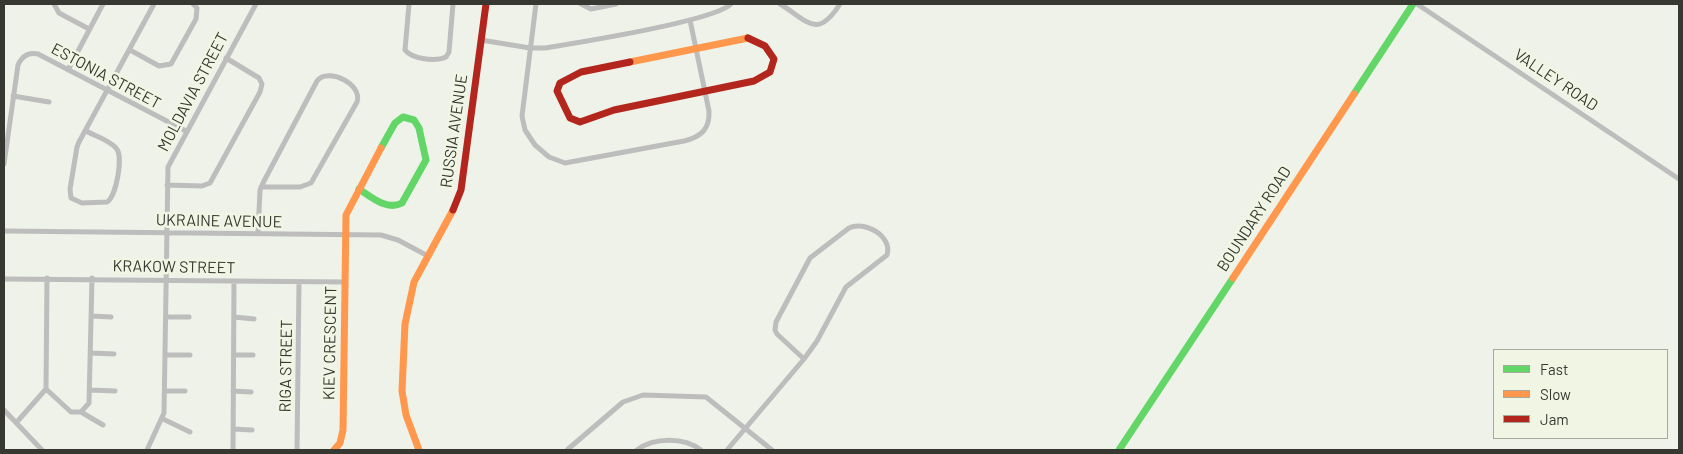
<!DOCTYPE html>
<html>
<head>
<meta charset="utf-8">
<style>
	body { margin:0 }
	#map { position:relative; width:1683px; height:454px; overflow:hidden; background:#eff2e8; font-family:Barlow,sans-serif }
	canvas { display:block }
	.frame { position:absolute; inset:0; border:5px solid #363831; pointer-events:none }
	.legend { position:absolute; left:1493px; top:349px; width:175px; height:90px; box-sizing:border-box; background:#f1f6e4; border:1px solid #a6aa9c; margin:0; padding:6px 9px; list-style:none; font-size:15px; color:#363831 }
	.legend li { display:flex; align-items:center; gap:10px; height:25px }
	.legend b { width:25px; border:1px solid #a6aa9c }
</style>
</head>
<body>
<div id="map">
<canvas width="1683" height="454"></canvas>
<div class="frame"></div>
<ul class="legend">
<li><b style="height:6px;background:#63d668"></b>Fast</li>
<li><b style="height:6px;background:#ff974d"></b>Slow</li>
<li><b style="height:6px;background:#b3261e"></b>Jam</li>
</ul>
</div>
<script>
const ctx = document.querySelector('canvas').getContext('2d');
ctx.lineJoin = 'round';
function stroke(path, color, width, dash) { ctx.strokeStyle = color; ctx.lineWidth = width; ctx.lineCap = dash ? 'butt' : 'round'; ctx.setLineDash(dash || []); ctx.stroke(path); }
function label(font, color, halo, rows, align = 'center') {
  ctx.font = font + ' Barlow,sans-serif'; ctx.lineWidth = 5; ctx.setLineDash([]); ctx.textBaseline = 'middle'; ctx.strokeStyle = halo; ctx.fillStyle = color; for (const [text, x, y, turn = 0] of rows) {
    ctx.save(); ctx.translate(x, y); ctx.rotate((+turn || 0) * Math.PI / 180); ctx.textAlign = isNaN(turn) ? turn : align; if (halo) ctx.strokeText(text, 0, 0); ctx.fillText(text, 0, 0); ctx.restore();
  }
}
stroke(new Path2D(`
	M54 4 59 13 89 29
	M409 4 405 50C412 59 435 62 446 57L449 52 453 4
	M536 4 522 116 525 130 535 145 549 157 565 163 684 141C701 137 710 129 709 111L690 20
	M581 4 591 9 616 4
	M780 4C808 21 817 40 840 4
	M1417 4 1679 179
	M481 40 530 48H545C576 43 714 21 731 4
	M130 50 159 66 171 64 196 19 197 8 193 4
	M68 70 103 4
	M13 96 49 102
	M86 131C95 136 109 140 116 148 124 156 116 197 107 202L82 203 71 198 70 189 77 147 79 142 154 4
	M4 164 18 65C22 56 28 52 38 54L186 131
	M167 185 202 186 210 183 260 92 262 84 259 78 226 58
	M4 231 381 235 398 240 428 256
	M258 233 260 190 264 181 317 81C328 67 363 84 357 102L311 183 300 187H261
	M4 279 345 282
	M92 316 111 317
	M166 317H189
	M234 317 254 319
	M91 353 114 354
	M165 355H190
	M234 355H253
	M46 389 71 412H81L89 403 92 278
	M91 390 115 391
	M165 391H185
	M233 391 251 392
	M4 410 42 450
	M81 412 103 425
	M163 419 190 432
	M16 423 46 389 47 278
	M233 429 252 430
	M147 450 164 413 168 167 256 4
	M233 450 234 281
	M297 450 299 282
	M567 450 623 402 643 395 706 397 772 450
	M637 450C654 437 684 437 701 450
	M727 450 804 359 817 341 846 287 887 255C893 236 864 220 849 228L810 258 776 322 775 330 777 334 804 359`), '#bdbdbe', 5);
stroke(new Path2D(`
	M1354 94 1413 4
	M359 189C371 197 387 211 402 203L426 160 419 128 414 120 403 117 395 123 381 148
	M1119 450 1233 278`), '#63d668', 7);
stroke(new Path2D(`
	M630 62 748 38
	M1233 278 1354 94
	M334 450 340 443 343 430 346 215 381 148
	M419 450 406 415 402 391 405 324 414 282 453 210`), '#ff974d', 7);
stroke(new Path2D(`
	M630 62 581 72 560 83 557 91 570 118 580 122 614 110 754 81 770 72 774 59 765 46 748 38
	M453 210 461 190 486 4`), '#b3261e', 7);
label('16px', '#363831', '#f1f6e4', [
	["ESTONIA STREET",106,76,28],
	["VALLEY ROAD",1556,80,34],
	["MOLDAVIA STREET",193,92,-62],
	["RUSSIA AVENUE",454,131,-82],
	["BOUNDARY ROAD",1254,219,-57],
	["UKRAINE AVENUE",219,221,1],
	["KRAKOW STREET",174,267,1],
	["KIEV CRESCENT",330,343,-89],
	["RIGA STREET",286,366,-89]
]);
</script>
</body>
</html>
